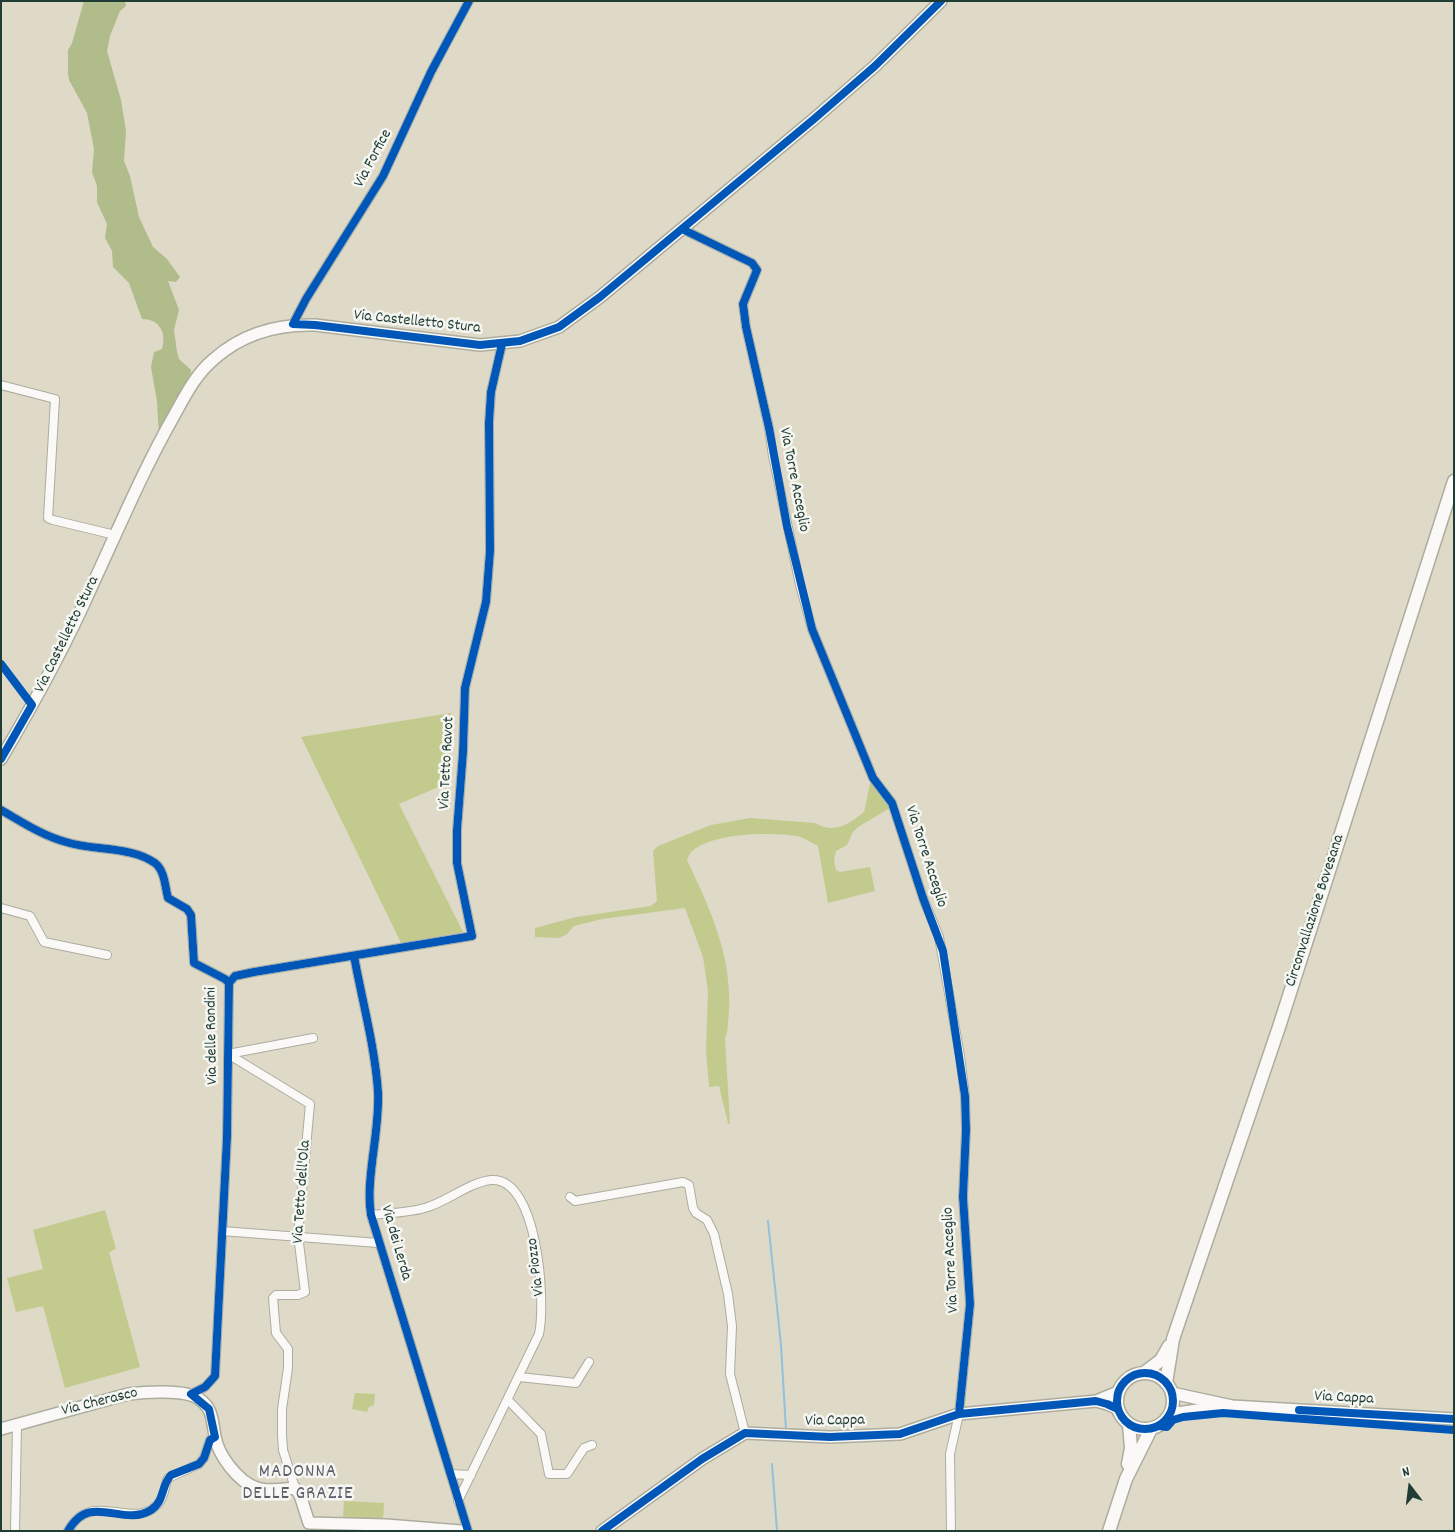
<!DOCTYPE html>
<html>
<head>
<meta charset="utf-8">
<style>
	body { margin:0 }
	#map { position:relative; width:1455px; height:1532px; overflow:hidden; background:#dedac7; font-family:Dekko,sans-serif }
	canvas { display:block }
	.frame { position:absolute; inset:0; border:2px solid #1f3d34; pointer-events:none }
	.north { position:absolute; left:1385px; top:1462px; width:50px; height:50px; -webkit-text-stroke:4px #f6f6f2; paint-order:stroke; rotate:345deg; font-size:14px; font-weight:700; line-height:20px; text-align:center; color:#1f3d34 }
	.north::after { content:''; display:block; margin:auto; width:18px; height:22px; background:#1f3d34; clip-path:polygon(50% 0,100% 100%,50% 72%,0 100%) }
</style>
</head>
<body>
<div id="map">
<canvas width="1455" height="1532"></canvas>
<div class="frame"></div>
<div class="north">N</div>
</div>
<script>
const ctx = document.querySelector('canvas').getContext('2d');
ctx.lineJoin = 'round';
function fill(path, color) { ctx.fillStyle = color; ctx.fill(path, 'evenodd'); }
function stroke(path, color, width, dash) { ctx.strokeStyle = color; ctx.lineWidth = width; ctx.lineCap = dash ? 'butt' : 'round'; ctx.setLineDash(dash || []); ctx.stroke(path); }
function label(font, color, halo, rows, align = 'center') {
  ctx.font = font + ' Dekko,sans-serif'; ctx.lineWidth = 5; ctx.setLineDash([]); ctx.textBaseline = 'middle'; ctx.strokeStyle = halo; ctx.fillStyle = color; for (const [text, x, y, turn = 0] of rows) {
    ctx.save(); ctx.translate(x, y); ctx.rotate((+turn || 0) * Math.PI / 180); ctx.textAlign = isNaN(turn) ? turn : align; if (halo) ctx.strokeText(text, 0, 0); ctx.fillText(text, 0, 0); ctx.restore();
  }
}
fill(new Path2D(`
	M451 713 450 782 399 804 463 932 401 943 301 737Z
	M871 779 890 808 858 827 853 832 847 845 836 851 834 861 836 870 840 872 870 867 875 891 828 903 818 846C812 843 806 839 800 837 777 831 693 832 687 860 707 902 728 947 729 994 730 1007 728 1020 727 1033L725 1038 730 1124 728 1123 719 1086 709 1087 706 1050 708 991 703 957 685 908 602 919 574 926 566 935 559 938 535 937V928L576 917 651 906 657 901 653 851 658 846 711 825 750 818 815 823C834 834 848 825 864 812Z
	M105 1210 116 1249 109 1252 140 1367 65 1388 43 1306 16 1312 7 1278 43 1269 33 1230Z
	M355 1393 375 1394 374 1405 369 1407 367 1412 352 1409Z
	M344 1501 384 1503 383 1521 343 1519Z`), '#c3ca8e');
fill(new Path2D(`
	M84 1H125L126 6 120 11 110 36 107 51 121 100 126 131 124 161 130 176 139 217 153 247 167 259 180 277 176 282 168 281 179 310 174 330 177 352 179 359 191 370V373L159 435 157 401 151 367 154 352 162 349C167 332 159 319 142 319L129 283 113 267 112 251 105 238 107 224 97 202V186L92 172 94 149 87 113 69 80 68 73V50L72 43Z`), '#b0bc89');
stroke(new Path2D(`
	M768 1221 781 1345 786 1430
	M772 1464 777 1531`), '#92c0dd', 2);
const street = new Path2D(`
	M682 229 752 263 757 270 743 304 746 327 769 428 773 456 800 585 812 629 873 778 892 803 923 898 939 937 960 1056 965 1096 966 1130 963 1197 970 1304 959 1414 950 1454 951 1531
	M293 324 306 299 383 176 431 72 469 1
	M1 385 55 399 48 518 53 520 115 535
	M1 810C22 822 43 836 66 842 94 851 131 846 155 863 165 871 165 887 168 898L187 909 191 915 194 963 225 979 229 983 227 1137 215 1376 205 1387 191 1394
	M1 908 30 916 44 942 107 955
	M354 956C362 1000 375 1047 378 1092 380 1132 365 1179 371 1215L468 1531
	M229 983 235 976 254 972 472 936 457 863V830L463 752 465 688 486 602 490 551 489 423 491 392 502 344
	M228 1054 310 1104 298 1235 305 1292 298 1295H276L273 1298 276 1333 288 1349V1368L282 1409V1435L283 1450 295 1488
	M228 1054 313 1038
	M570 1197 575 1201 683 1182 689 1185 693 1208 696 1213 707 1220 714 1234 728 1294 732 1326 730 1374 745 1433
	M371 1215C389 1213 410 1213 428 1207 447 1201 471 1182 491 1180 538 1176 546 1302 539 1334L458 1501
	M222 1231 378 1243
	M519 1377 576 1383 589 1362
	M508 1400 541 1434 549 1474H567L584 1448 592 1445
	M451 1474 471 1475
	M15 1531 17 1425
	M68 1531C92 1487 133 1532 158 1504 165 1496 164 1487 168 1478L199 1464 204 1458 210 1440 215 1437`);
const secondary = new Path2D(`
	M1 759C34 703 65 647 91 588 118 530 143 470 175 414 186 394 196 374 214 359 243 333 277 324 315 325L480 345 520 341 559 327 600 297 814 119 875 66 941 1
	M1172 1393 1232 1406 1454 1419
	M1096 1401 1118 1392
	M1170 1414 1218 1407
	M1 1429 128 1394C144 1392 186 1389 199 1399 213 1408 212 1421 215 1436 218 1455 238 1482 257 1488 269 1492 283 1489 295 1488L300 1495 309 1523 386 1525 461 1531
	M602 1531 702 1459 745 1433 830 1437 900 1434 959 1414 1096 1401 1107 1404 1118 1409`);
const primary = new Path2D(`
	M1144 1373 1161 1360 1169 1346
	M1117 1401a28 28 0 1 1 56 0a28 28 0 1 1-56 0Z
	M1166 1383 1173 1339 1279 1027 1454 481
	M1128 1464 1131 1448 1129 1425
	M1109 1531 1126 1479 1151 1429`);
stroke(street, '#acac9f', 10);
stroke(secondary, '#acac9f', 14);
stroke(primary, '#acac9f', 15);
stroke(street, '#faf9f7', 8);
stroke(secondary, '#faf9f7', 11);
stroke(primary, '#faf9f7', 12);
stroke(new Path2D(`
	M469 1 431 72 383 176 306 299 293 324 315 325 480 345 520 341 559 327 600 297 814 119 875 66 941 1
	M682 229 752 263 757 270 743 304 746 327 769 428 787 526 812 629 873 778 892 803 923 898 943 951 965 1096 966 1130 963 1197 970 1304 959 1414
	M1 664 32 705 1 759
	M1 810C22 822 43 836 66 842 94 851 131 846 155 863 165 871 165 887 168 898L187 909 191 915 194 963 225 979 229 983 227 1137 215 1376 205 1387 191 1394
	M354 956C362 1000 375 1047 378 1092 380 1132 365 1179 371 1215L468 1531
	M229 983 235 976 254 972 472 936 457 863V830L463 752 465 688 486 602 490 551 489 423 491 392 502 344
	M1117 1401a28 28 0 1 1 56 0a28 28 0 1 1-56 0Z
	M1299 1410 1454 1419
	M1159 1426 1167 1427 1173 1420 1183 1417 1223 1413 1454 1430
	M68 1531C90 1491 122 1528 151 1510 165 1501 161 1485 171 1475L199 1464 204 1458 210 1440 215 1437 209 1409 191 1394
	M602 1531 702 1459 745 1433 830 1437 900 1434 959 1414 1096 1401 1107 1404 1118 1409`), '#0057b8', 8);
label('16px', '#1f3d34', '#f6f6f2', [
	["Via Forfice",374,159,-62],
	["Via Castelletto Stura",417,323,6],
	["Via Torre Acceglio",793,480,79],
	["Via Castelletto Stura",68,635,-64],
	["Via Tetto Ravot",448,763,-87],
	["Via Torre Acceglio",925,857,72],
	["Circonvallazione Bovesana",1316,911,-72],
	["Via delle Rondini",213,1036,-91],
	["Via Tetto dell'Ola",303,1192,-86],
	["Via dei Lerda",395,1243,74],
	["Via Torre Acceglio",952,1260,-93],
	["Via Piozzo",537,1267,-97],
	["Via Cappa",1344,1399,3],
	["Via Cherasco",100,1403,-14],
	["Via Cappa",835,1422,-1]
]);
ctx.letterSpacing = '1px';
label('19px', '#5f5e6d', '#f6f6f2', [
	["MADONNA",298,1473],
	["DELLE GRAZIE",298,1495]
]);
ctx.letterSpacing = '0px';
</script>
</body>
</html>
